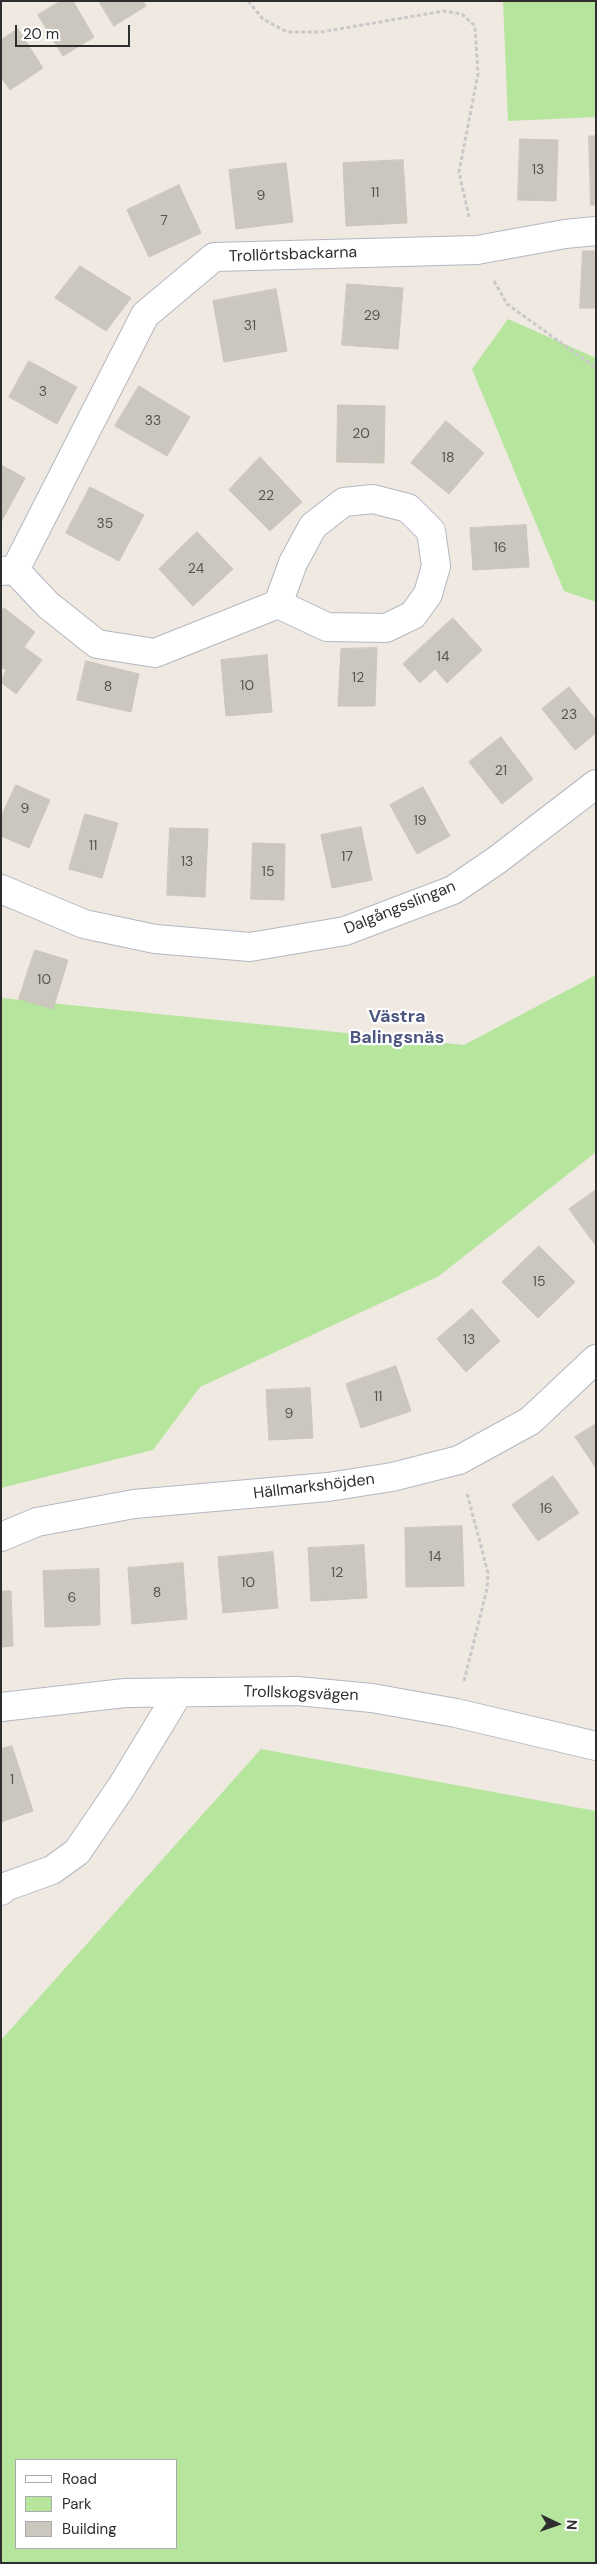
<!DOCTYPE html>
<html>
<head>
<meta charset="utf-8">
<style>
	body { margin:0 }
	#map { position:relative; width:597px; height:2564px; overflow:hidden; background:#efe9e1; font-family:"DM Sans",sans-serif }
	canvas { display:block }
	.frame { position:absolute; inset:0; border:2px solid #2e2e2e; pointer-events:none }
	.legend { position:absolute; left:15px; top:2459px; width:162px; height:90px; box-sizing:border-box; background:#fff; border:1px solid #ababab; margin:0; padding:6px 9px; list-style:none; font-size:15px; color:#2e2e2e }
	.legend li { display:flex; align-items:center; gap:10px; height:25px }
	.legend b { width:25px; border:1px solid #ababab }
	.north { position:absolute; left:532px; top:2499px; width:50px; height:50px; -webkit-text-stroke:4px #fff; paint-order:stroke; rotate:93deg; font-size:14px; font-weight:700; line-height:20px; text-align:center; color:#2e2e2e }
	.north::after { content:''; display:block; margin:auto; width:18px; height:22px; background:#2e2e2e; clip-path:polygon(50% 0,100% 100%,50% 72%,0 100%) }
	.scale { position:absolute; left:15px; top:25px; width:115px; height:22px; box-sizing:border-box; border:2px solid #2e2e2e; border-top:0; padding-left:6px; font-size:15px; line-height:18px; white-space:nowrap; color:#2e2e2e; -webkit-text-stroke:4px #fff; paint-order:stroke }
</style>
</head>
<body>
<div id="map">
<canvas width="597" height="2564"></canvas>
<div class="frame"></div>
<ul class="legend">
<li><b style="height:6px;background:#fff"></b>Road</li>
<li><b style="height:14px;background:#b6e59e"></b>Park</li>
<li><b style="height:14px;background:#cbc7bf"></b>Building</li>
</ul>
<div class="north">N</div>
<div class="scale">20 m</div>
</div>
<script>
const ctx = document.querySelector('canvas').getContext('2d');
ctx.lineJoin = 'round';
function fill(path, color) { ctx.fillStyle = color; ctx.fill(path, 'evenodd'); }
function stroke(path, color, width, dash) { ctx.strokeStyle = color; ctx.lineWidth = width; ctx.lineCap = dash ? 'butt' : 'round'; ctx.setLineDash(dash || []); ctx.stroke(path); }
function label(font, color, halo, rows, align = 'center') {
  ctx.font = font + ' "DM Sans",sans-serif'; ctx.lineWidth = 4.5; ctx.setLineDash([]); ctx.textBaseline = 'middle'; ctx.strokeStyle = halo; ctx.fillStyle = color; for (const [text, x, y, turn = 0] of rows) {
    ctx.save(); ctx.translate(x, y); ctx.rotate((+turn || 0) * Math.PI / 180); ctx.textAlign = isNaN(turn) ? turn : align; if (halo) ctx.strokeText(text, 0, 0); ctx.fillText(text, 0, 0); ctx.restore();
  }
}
fill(new Path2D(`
	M503 1H596V117L508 121Z
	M508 319 596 358V602L564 591 472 369Z
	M596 975V1152L439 1276 200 1387 153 1450 1 1488V998L464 1045Z
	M261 1749 596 1811V2563H1V2040ZM16 2460H176V2548H16Z`), '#b6e59e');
const building = new Path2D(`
	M61 1H73L94 37 63 56 38 15Z
	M99 1H143L146 6 114 26Z
	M18 29 43 68 10 90 1 77V40Z
	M589 136H596V205H591Z
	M520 139 558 140 556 201 518 200Z
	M403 160 407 223 346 226 343 163Z
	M286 163 293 222 236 229 229 170Z
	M179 185 201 233 149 257 127 210Z
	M583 251H596V308H580Z
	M80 266 131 298 106 331 55 298Z
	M347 284 403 288 398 349 342 345Z
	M276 289 287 351 224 362 213 301Z
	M29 361 77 387 57 424 9 397Z
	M139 386 190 417 167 456 115 426Z
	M338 405 385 406 384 463 337 462Z
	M446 421 484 453 449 494 411 463Z
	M260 457 302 502 270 531 229 490Z
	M1 465 25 478 1 522Z
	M90 487 144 515 119 561 66 533Z
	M526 525 529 567 473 570 470 528Z
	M197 532 233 569 193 606 159 569Z
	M4 608 35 632 24 647 42 660 16 694 1 682 6 670 1 667V611Z
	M453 618 482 650 447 683 435 669 420 683 403 664Z
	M377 648 375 706H338L341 649Z
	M267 655 272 712 226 716 221 660Z
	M86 661 139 674 131 712 77 700Z
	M569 687 596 720V733L575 750 542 709Z
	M501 737 533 779 502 804 469 762Z
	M16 785 50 800 29 848 1 836V817Z
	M423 787 450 836 417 854 390 805Z
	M85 814 118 823 102 878 69 869Z
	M361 827 372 880 332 888 321 835Z
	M170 828 208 829 205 897 167 895Z
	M253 843 285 844 284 900 251 899Z
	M35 950 68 960 53 1009 19 999Z
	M596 1190V1246L569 1209Z
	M539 1246 575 1282 538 1318 502 1282Z
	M472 1309 500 1341 466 1372 437 1339Z
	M396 1366 411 1411 361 1428 346 1384Z
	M310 1388 313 1438 269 1440 266 1390Z
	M596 1424V1468L575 1437Z
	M553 1476 579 1513 538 1541 512 1505Z
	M462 1526 464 1586 406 1587 405 1528Z
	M364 1545 367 1598 311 1601 308 1548Z
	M273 1552 278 1608 223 1613 218 1557Z
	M183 1563 187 1619 132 1624 128 1568Z
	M99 1569 100 1625 45 1627 43 1571Z
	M1 1591H11L13 1646 1 1647Z
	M12 1746 33 1811 1 1822V1749Z`);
fill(building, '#cbc7bf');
stroke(building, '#cbc5ba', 1);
const minor = new Path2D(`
	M15 570 145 315 214 257 477 250 565 234 596 231
	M1 571 15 570 48 605 97 644 155 653 278 604 327 627 386 628 413 615 428 594 436 566 431 531 408 508 373 499 344 502 313 526 293 563 278 604
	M1 889 84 924 155 939 250 947 345 931 453 890 497 860 596 784
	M1 1537 37 1522 134 1504 328 1487 392 1477 459 1460 530 1421 596 1359
	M1 1707 125 1693 297 1691 372 1698 456 1713 596 1746
	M1 1891 5 1887 52 1870 77 1852 122 1786 179 1692`);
stroke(minor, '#b4b7c1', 30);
stroke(new Path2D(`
	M248 1 263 19 287 32H321L444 11 462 14 475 26 478 74 459 172 469 217
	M494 281 507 304 596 368
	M464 1681 487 1589 488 1573 467 1493`), '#c9c9c9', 3, [4, 2.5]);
stroke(minor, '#fff', 28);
label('14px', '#555452', null, [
	["13",538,170],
	["11",375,193],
	["9",261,196],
	["7",164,221],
	["29",372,316],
	["31",250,326],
	["3",43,392],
	["33",153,421],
	["20",361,434],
	["18",448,458],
	["22",266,496],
	["35",105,524],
	["16",500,548],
	["24",196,569],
	["14",443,657],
	["12",358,678],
	["10",247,686],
	["8",108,687],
	["23",569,715],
	["21",501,771],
	["9",25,809],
	["19",420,821],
	["11",93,846],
	["17",347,857],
	["13",187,862],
	["15",268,872],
	["10",44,980],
	["15",539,1282],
	["13",469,1340],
	["11",378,1397],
	["9",289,1414],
	["16",546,1509],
	["14",435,1557],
	["12",337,1573],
	["10",248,1583],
	["8",157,1593],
	["6",72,1598],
	["1",12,1780]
]);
label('16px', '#2e2e2e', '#fff', [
	["Trollörtsbackarna",293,255,-2],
	["Dalgångsslingan",400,908,-22],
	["Hällmarkshöjden",314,1487,-7],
	["Trollskogsvägen",301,1694,2]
]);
label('bold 18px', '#4d5680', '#fff', [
	["Västra",397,1017],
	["Balingsnäs",397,1038]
]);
</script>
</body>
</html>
